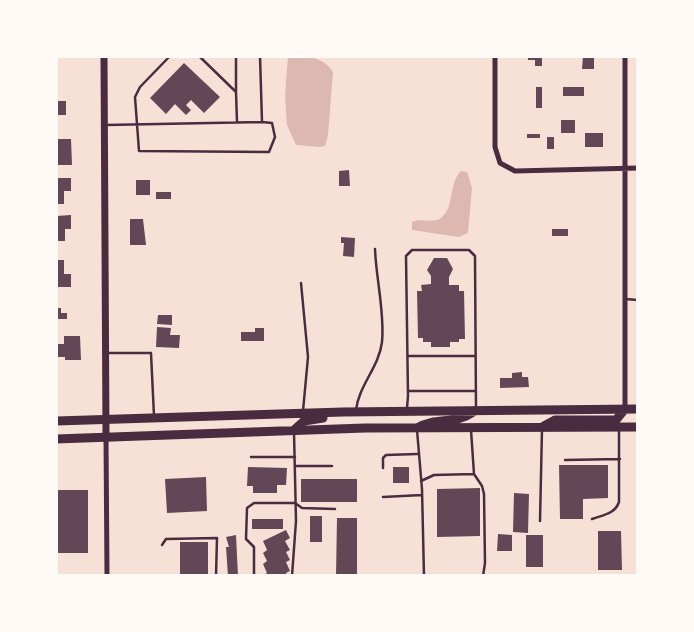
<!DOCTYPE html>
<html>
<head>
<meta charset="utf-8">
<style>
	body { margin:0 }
	#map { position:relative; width:694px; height:632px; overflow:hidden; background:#f7e1d7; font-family:"Roboto Condensed",sans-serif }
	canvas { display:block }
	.frame { position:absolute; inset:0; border:58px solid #fffaf5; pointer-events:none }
</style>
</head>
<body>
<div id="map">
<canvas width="694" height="632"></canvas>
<div class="frame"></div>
</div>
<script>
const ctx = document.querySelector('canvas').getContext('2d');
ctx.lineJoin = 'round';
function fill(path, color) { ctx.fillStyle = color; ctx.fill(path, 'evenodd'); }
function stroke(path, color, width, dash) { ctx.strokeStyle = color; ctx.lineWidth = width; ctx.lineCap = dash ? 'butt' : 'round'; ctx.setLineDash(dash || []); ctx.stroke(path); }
fill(new Path2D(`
	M288 56C306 56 323 56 333 72L328 135 325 146 319 147 296 145 287 125 285 96Z
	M461 171 467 172 472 188 468 233 459 237 412 230V222C421 217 434 225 442 217 455 206 448 184 461 171Z`), '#dcb8b0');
fill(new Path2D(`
	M528 56H542V66H535V60H528Z
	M583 56H594V69H582Z
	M184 63 220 97 204 113 191 100 186 105 191 110 186 115 175 104 166 114 150 98Z
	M536 87H542V108H536Z
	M563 87H584V96H563Z
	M56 101H66V115H56Z
	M561 120H575V133H561Z
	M585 133H603V147H585Z
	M527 134H540V138H527Z
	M547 137H554V149H547Z
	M56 139H71L72 165H56Z
	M349 170 350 186H339V171Z
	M56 178H71V191H64V204H56Z
	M136 180H150V195H136Z
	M156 192H171V199H156Z
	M71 215V229H65V241H56V216Z
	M130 219H143L146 245H130Z
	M552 229H568V236H552Z
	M341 237 355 238 354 257 343 256 344 243H341Z
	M434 258H447L453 269 449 277V285H459V291H464L465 339H459V342H450V347H431V342H423V338H418L417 291H422L421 285 431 284V276L427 270Z
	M56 260H64V274H71V287H56Z
	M56 308H61V313H67V319H56Z
	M158 315H172V325L157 324Z
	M157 327 171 328 170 335H180L179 348 156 347Z
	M255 328H264V341H241V332H255Z
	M64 336H80L81 360H65V357H58V344H64Z
	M522 372V377H528L529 387 500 388V378H512V373Z
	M559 465H608V498L583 499V519H560Z
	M248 467 287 468 286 485H277V493H253V486H247Z
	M393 467H409V483H393Z
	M206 477 207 511 167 513 165 479Z
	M301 479H357V502H301Z
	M480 488V536L437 537V489Z
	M56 490H88V553H56Z
	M514 493 529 494 528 533 513 532Z
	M310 516H322V542H310Z
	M337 518H357V576H336Z
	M252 519H283V529H252Z
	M286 530 290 538 285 541 290 550 286 552 290 560 286 562 290 571 286 573 287 576H261L267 573 263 564 267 561 263 553 267 550 263 541Z
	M598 531H621L622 570H598Z
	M498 534 512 535V551H497Z
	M236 535 238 576H228L226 547H229L226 537Z
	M526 535H543V567H526Z
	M180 542H208V576H180Z`), '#644757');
stroke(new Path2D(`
	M170 56 140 87 135 97 139 151 269 152 275 137 272 123 262 122 260 56
	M199 56 236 92 237 122
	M236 56V92
	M106 125 262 122
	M301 283 308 357 303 411
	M625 299 638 300
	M106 353H151L154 416
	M408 356H475
	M408 391H475
	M407 408 408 396 406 256 412 250H469L475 256 476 409
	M356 410C359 385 379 367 382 342 385 314 376 278 375 249
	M417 430 422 489 424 576
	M251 457H295
	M565 460 620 459
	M295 466H332
	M383 468V458L386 455 417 454
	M474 474 482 486 484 494 485 563 483 576
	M421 481 434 475 474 474 471 430
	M383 497 422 495
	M592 519C603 515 615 514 619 502V428
	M540 521 542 429
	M162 545 166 539 217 538 216 576
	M254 576V547L246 539 247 508 254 503H295L302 508 335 509
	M292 576 296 521 294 432`), '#4a2c40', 2.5);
stroke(new Path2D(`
	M495 56V147L500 163 515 171 638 168
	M625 409V56
	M106 437 107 576`), '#4a2c40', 5);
stroke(new Path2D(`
	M104 56 106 437`), '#4a2c40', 7);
stroke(new Path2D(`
	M56 421 343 412 638 409
	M544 426 555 420H616L625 409
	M417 428C438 416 453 426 475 411
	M294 430 304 421 323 418
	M56 439 365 428 638 427`), '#4a2c40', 9);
</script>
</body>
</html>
